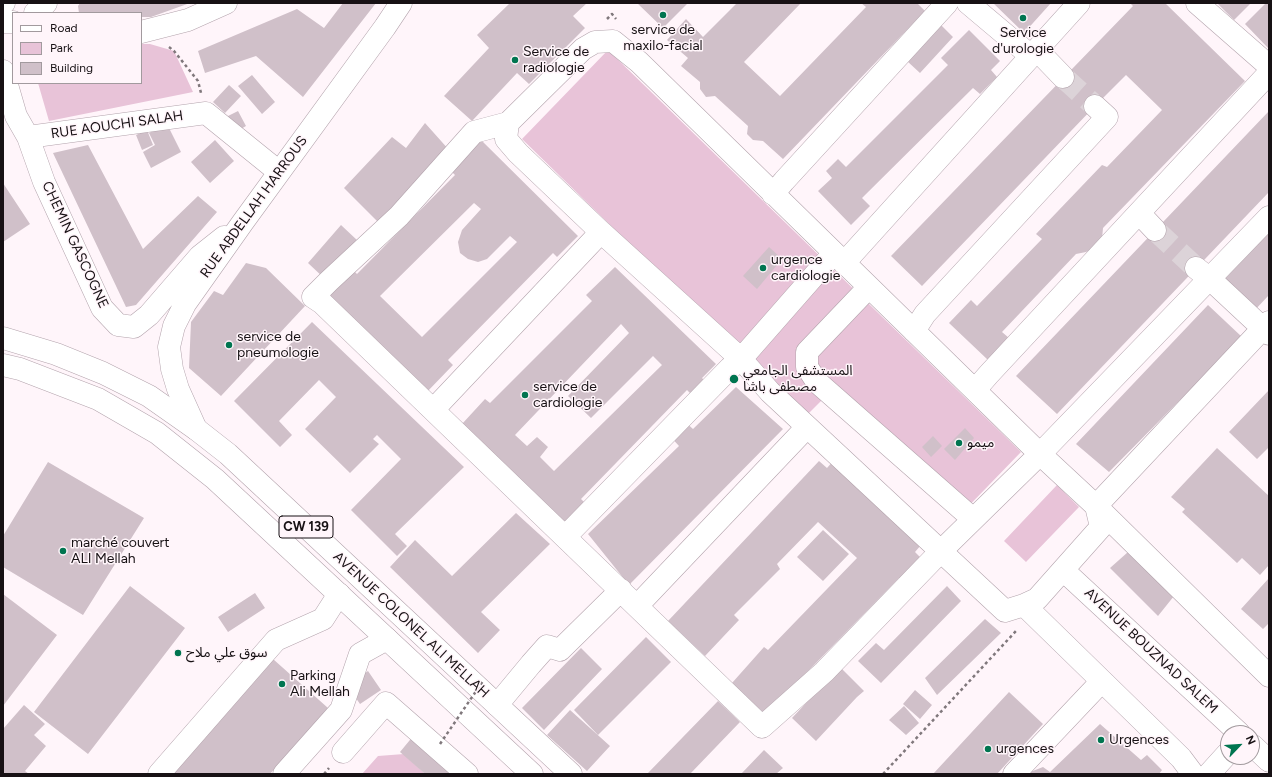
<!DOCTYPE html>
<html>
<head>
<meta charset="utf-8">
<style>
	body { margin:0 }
	#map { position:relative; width:1272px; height:777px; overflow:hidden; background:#fff5fa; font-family:Figtree,sans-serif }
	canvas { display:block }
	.frame { position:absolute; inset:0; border:4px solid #171114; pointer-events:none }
	.legend { position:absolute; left:12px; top:12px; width:130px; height:72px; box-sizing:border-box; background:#fff5fa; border:1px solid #a29a9e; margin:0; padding:5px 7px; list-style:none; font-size:12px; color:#171114 }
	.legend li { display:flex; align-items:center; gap:8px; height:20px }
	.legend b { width:20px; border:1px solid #a29a9e }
	.north { position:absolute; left:1220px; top:725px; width:40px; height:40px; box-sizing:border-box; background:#fff5fa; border:1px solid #a29a9e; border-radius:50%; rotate:65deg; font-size:11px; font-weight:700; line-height:16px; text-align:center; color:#171114 }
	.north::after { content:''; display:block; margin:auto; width:14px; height:18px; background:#007550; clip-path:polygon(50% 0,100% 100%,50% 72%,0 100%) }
</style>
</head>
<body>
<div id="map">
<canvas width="1272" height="777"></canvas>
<div class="frame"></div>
<ul class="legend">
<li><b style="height:5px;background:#fff"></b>Road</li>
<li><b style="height:11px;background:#e8c3d8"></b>Park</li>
<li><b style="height:11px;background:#d0c0c9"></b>Building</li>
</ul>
<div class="north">N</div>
</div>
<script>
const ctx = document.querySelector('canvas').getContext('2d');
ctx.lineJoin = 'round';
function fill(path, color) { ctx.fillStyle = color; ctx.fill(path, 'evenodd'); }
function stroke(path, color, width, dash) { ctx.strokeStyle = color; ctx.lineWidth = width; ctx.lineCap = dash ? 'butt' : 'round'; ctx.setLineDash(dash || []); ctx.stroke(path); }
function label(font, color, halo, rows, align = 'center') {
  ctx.font = font + ' Figtree,"Noto Sans Arabic",sans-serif'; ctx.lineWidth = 3; ctx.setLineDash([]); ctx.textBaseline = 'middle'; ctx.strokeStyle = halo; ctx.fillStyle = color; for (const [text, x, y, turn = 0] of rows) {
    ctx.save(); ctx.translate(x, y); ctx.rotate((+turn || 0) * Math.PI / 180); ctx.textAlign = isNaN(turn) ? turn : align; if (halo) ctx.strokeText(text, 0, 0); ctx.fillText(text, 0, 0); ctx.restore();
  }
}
fill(new Path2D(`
	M141 44H150L174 51 193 92 49 121 38 83H141Z
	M608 50 1021 452 956 519 828 394 806 416 522 139Z
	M1057 485 1079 507 1026 562 1004 541Z
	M404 754 425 774H362L378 756Z`), '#e8c3d8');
fill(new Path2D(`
	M80 3H190L151 17H141V13H79L78 6Z
	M343 3H376L303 97 256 56 205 73 198 51 297 9 324 28Z
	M510 3H587L573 16 585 28 529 84 517 73 472 121 444 96 489 48 477 35Z
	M637 3H688L663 28Z
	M737 3H801L744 62 780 96 866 7 861 3H917L925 11 783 159 763 141 753 140 747 134 748 126 715 96 706 97 700 89V82L681 66 688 58 667 40 686 19 703 37Z
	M993 3H1051L1024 33Z
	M1130 3H1165L1245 81 1103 228 1102 239 1096 247 1086 252 1076 254 1002 332 1009 338 988 360 949 323 971 300 977 306 1042 239 1036 234 1102 165 1107 167 1162 110 1126 75 1095 106 922 286 891 256 1133 6Z
	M1217 3H1251L1234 20Z
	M1266 3H1269V49L1245 24Z
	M940 24 953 37 920 73 907 61Z
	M969 30 1000 61 991 70 997 77 980 94 973 88 862 198 870 206 851 225 818 191 832 178 826 171 838 159 846 167 948 65 941 58Z
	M252 75 275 102 262 114 238 86Z
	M229 85 241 96 225 113 213 102Z
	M238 111 246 126 234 133 226 117Z
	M1269 111V192L1057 414 1016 376Z
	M425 123 450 151 383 227 344 188 392 137 406 148Z
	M167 124 181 152 151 168 143 152 155 145 149 133Z
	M147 130 153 145 142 150 136 135Z
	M215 140 234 161 210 183 191 162Z
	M481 140 578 236 557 257 553 253 448 360 453 365 425 394 325 296 352 269 357 274 455 175 451 171ZM474 203 481 209 462 230 458 242 460 253 468 259 478 262 487 259 510 236 517 242 422 337 380 296Z
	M88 145 143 249 198 196 217 212 136 305 126 307 53 153Z
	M3 183 30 224 3 242Z
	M341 225 358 241 325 279 308 263Z
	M1269 233V295L1254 311 1223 281Z
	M769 247 782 259 757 289 743 276Z
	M246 263 266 268 305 306 221 396 189 368 191 322 214 291 223 295Z
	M615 267 716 364 702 378 705 381 692 395 687 390 581 499 585 503 564 524 462 424 485 399 490 403 592 301 586 295ZM621 324 629 333 568 396 591 418 653 356 662 365 554 471 540 457 548 447 537 437 527 446 515 435Z
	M1208 305 1242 337 1109 472 1076 444Z
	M312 322 464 467 395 534 407 546 397 556 351 510 401 459 377 435 373 439 379 444 350 473 305 429 336 397 319 380 279 421 292 435 280 447 234 401Z
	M736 387 783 429 629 585 588 534 679 446 667 433 682 419 693 429Z
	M1269 390V447L1257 459 1229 432Z
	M965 428 974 438 955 460 944 449Z
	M933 436 942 446 931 457 922 447Z
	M1217 448 1269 496V565L1260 575 1242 558 1237 563 1182 512 1185 509 1171 497Z
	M834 460 921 545 915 552 924 561 903 583 899 578 777 703 769 718 732 683 764 647 768 650 857 558 818 522 777 564 780 569 734 615 739 620 705 656 668 621 819 461 827 468Z
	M48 462 144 518 83 615 3 567V536Z
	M516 513 550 544 481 612 500 630 478 653 390 567 415 540 452 576Z
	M823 530 849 554 823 581 797 557Z
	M1128 552 1174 596 1158 616 1110 568Z
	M1269 578V625L1268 624 1263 629 1241 609Z
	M130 586 185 628 88 754 34 712Z
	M947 586 961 601 881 683 858 661 876 643 884 650Z
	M255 593 265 608 228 632 218 617Z
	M3 594 57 635 3 706Z
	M985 619 1001 633 937 695 925 678Z
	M646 637 671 662 598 735 574 710Z
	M581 648 602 669 544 730 522 708Z
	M273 659 328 708 270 774H172Z
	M840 667 864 691 857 697 816 741 792 718Z
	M368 671 381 690 360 704 347 685Z
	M915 690 932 705 920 719 903 704Z
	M1009 692 1043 724 997 774H933Z
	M718 701 740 722 690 774H647Z
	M24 705 45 724 34 735 46 746 25 771 29 774H3V729Z
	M904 706 919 723 906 735 889 720Z
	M570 710 610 746 587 771 547 735Z
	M1100 724 1141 760 1147 755 1162 770 1159 774H1025L1043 767 1050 772Z
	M414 735 460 774H425L400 752Z
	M764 750 783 768 776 774H741Z`), '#d0c0c9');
stroke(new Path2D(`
	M1063 77 1095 106
	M1155 230 1196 268`), '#dcd3d8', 22, [22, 11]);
const minor = new Path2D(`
	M968 3 1031 56
	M1197 3 1269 66
	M3 4 4 3
	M141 32 188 20 226 3
	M1037 50 1063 77
	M3 71 16 116 28 137 44 182 102 308 118 325 134 327 149 315 200 256 224 237
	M508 123 474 132 399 216 329 281 313 297 322 303 762 727 824 672 941 551 1040 454 1269 217
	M28 137 206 113 279 172
	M773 194 784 181 947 3
	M1139 213 1155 230
	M844 263 1079 3
	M1196 268 1210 279 1269 334
	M869 287 807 352V367L817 382 973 519
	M914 331 925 314 1107 117 1095 106
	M975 390 989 374 1269 73
	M433 410 601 232
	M196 429 178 389 172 369 169 347 174 326 185 304 243 222 385 27 401 3
	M1096 506 1101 527 1037 599 1024 605 1005 611 770 392 741 359 601 232 518 153 506 139 508 123 583 49 595 42 613 41 639 62 1040 454 1096 506 1269 676
	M1096 506 1269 322
	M565 537 730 368 741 359 834 253
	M1063 570 1239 733
	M1024 605 1181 758 1193 774
	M637 606 807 427
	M497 705 531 664 547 646 560 650 621 590
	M1252 745 1269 761
	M343 752 386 703 467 774
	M159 774 276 640 323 619 339 594
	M284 774 341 710 360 654 387 639
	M1014 774 1102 681
	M1209 774 1228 753`);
const major = new Path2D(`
	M35 13 46 3
	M3 22H13`);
const highway = new Path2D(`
	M3 338 56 354 103 373 149 396 196 429 228 454 571 774
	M3 365 20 369 98 399 157 433 215 479 532 774`);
stroke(minor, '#b3a3ac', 23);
stroke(major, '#b3a3ac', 23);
stroke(highway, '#b3a3ac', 23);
stroke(new Path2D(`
	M607 19 612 14 616 19
	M169 47 174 51 198 81 201 93
	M324 774 329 768
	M883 774 1016 631`), '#80787c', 2.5, [3, 3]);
stroke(minor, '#fff', 22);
stroke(major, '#fff', 22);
stroke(highway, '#fff', 22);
stroke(new Path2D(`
	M440 744 483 681`), '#80787c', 2.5, [3, 3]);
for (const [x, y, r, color] of [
	[663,15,4,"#007550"],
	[1023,18,4,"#007550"],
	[515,60,4,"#007550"],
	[763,268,4,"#007550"],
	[229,345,4,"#007550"],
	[734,379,5,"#007550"],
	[525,395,4,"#007550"],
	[959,443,4,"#007550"],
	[63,551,4,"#007550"],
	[178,653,4,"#007550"],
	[282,684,4,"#007550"],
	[1101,740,4,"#007550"],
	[988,749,4,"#007550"]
]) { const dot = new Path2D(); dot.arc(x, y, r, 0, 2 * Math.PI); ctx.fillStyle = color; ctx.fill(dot); stroke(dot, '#fff5fa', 1.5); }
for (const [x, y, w] of [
	[306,527,54]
]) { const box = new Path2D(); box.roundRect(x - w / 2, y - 11, w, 22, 3); ctx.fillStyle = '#fff5fa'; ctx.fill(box); stroke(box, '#171114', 1); }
label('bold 13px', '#171114', null, [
	["CW 139",306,527]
]);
label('14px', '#171114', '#fff5fa', [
	["service de",663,30,"center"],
	["maxilo-facial",663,46,"center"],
	["Service",1023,33,"center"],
	["d'urologie",1023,49,"center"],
	["Service de",523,52],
	["radiologie",523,68],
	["urgence",771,260],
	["cardiologie",771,276],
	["service de",237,337],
	["pneumologie",237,353],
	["المستشفى الجامعي",743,371],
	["مصطفى باشا",743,387],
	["service de",533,387],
	["cardiologie",533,403],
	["ميمو",967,443],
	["marché couvert",71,543],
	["ALI Mellah",71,559],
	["سوق علي ملاح",186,653],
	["Parking",290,676],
	["Ali Mellah",290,692],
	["Urgences",1109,740],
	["urgences",996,749]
], 'left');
label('14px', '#171114', '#fff5fa', [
	["RUE AOUCHI SALAH",117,125,-8],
	["RUE ABDELLAH HARROUS",254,207,-54],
	["CHEMIN GASCOGNE",75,245,65],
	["AVENUE COLONEL ALI MELLAH",411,625,43],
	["AVENUE BOUZNAD SALEM",1151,651,43]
]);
</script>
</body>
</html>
